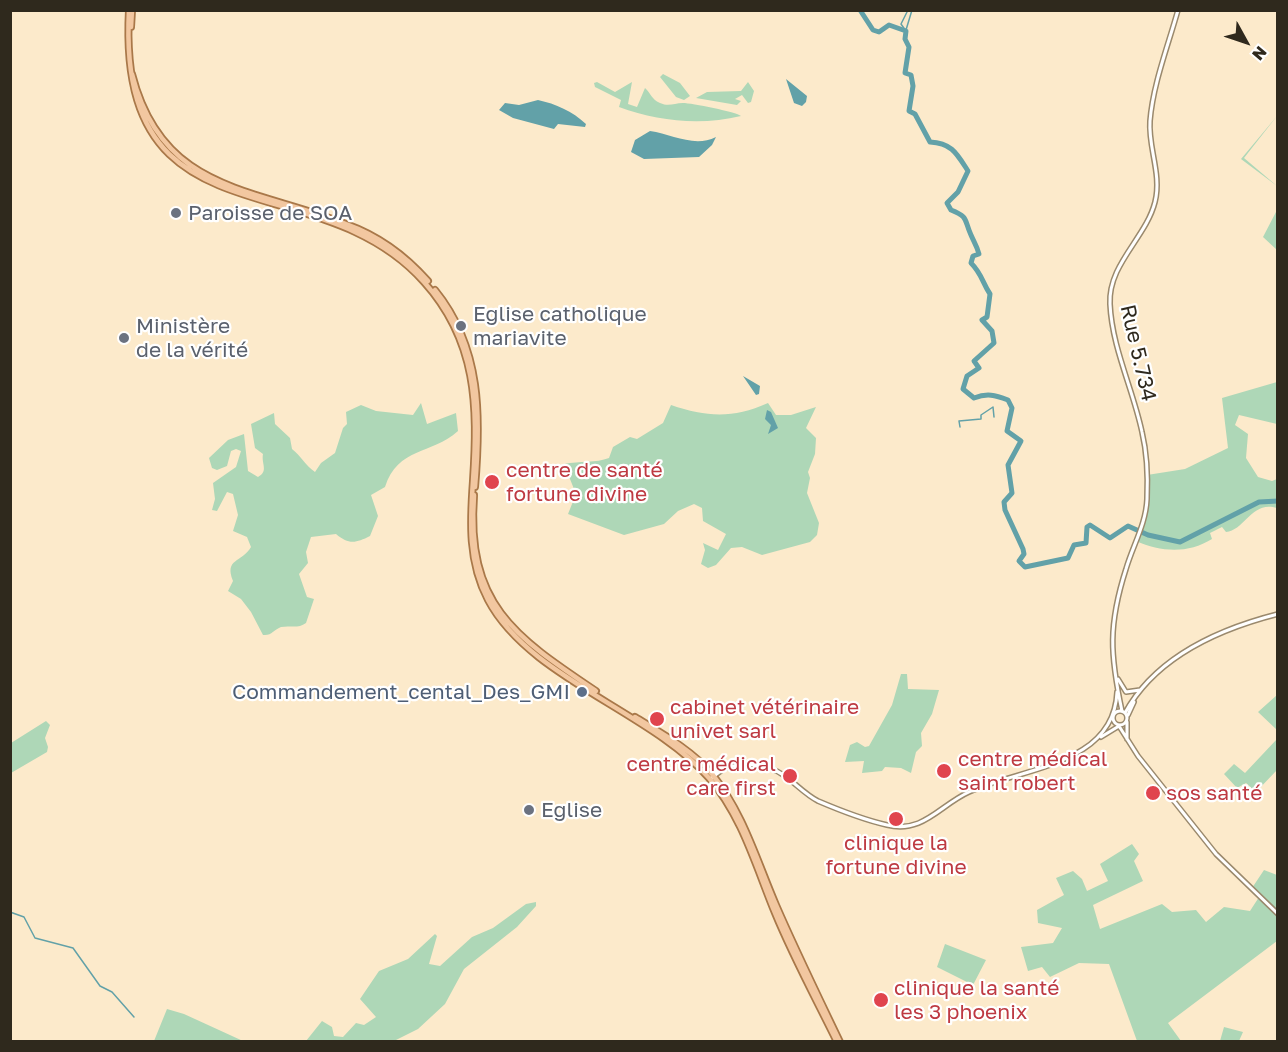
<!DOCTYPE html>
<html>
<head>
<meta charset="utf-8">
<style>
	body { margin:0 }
	#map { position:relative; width:1288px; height:1052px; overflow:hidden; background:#fceacb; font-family:"Golos Text",sans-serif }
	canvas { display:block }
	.frame { position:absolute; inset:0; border:12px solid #2f291d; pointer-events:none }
	.north { position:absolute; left:1216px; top:12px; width:60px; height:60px; -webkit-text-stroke:4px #fff; paint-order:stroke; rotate:130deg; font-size:16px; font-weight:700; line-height:24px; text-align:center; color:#2f291d }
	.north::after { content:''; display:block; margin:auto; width:21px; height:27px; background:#2f291d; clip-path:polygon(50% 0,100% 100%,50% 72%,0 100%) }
</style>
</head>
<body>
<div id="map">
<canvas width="1288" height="1052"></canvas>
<div class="frame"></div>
<div class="north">N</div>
</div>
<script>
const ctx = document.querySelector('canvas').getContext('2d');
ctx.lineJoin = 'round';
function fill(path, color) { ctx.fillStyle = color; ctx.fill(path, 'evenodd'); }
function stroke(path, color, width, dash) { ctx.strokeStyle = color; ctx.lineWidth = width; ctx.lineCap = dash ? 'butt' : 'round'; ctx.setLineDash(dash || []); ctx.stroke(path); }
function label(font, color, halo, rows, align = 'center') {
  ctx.font = font + ' "Golos Text",sans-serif'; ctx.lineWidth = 4.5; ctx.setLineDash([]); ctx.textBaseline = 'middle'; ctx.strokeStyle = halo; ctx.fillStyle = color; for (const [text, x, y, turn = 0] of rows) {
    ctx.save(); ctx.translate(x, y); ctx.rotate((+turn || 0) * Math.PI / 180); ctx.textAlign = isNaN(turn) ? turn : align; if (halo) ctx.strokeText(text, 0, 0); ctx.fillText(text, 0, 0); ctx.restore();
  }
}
fill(new Path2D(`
	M663 74 680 83 690 96 684 100 676 97 660 77Z
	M597 82 615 92 632 82 628 104 637 107 645 88C651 93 651 99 660 103 669 107 674 103 683 103 691 103 737 112 741 116 700 126 657 121 619 107L621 100 595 87 594 83Z
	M748 82 754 91 751 102 748 103 742 95 735 99 741 101 737 105 696 98 707 92 741 91Z
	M1277 116 1244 158 1277 186 1241 159Z
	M1277 210V250L1263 237Z
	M1277 382V424L1239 415 1235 425 1248 434 1246 458 1258 477 1272 481 1277 479V508C1252 500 1245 530 1226 532L1222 527 1210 533 1212 539C1188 554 1161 552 1136 541L1146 509 1147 475 1185 469 1228 448 1222 398Z
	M421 403 427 424 456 413 458 431C431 455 398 447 385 487L371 495 378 516 370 536C356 543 349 545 336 534L311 537 306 552 308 563 299 574 307 597 314 599 306 623C298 629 290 625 281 627 273 630 272 636 263 635L251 612 241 599 228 591 233 581C224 558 242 563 251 547L247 537 233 531 238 515 233 494 227 492 217 511 212 510 215 499 213 483 236 467 241 451 236 449 231 451 227 466 217 470 212 468 209 458 228 440 244 434 248 471 258 477C269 471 261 464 263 454L255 448 251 424 274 413 275 424 290 438 292 449C301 456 305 465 315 472L321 463 335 453 343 428 347 424 346 412 361 405 376 411 413 415Z
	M768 403 776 415H791L816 407 806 428 816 438 815 454 808 472 810 478 807 493 819 523 817 535 810 542 762 555 742 547 731 548 716 565 708 568 701 564 705 550 703 543 718 550 726 534 703 521 702 508 694 504 678 511 664 524 624 535 568 514 576 494 564 464C580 461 596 463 609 458L613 447 630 437 637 439 663 423 671 405C707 417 732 419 768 403Z
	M901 674H907L908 689 939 690 932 714 921 733 922 746 916 752 911 773 901 768 885 767 882 771 862 773 864 761 845 762 850 745 857 742 865 747 869 746 892 705Z
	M1277 695V730L1258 712Z
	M46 721 50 725 45 738 48 747 47 752 11 773V743Z
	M1277 739V770L1256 792 1246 783 1237 788 1224 774 1234 764 1245 773Z
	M1132 844 1139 854 1134 861 1143 881 1093 905 1100 929 1162 904 1172 912 1196 910 1206 922 1224 907 1250 911 1261 894 1252 888 1264 870 1277 875V941L1168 1023 1181 1041H1137L1109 964 1079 963 1050 977 1042 967 1028 971 1021 947 1053 943 1062 928 1038 923 1037 910 1064 895 1056 878 1073 871 1082 879 1087 891 1108 881 1100 864Z
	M536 902V906L517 927 464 969 445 1004 418 1029 394 1041H306L322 1021 332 1027 334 1036 343 1037 356 1023 364 1025 376 1017 360 999 379 971 408 959 435 934 437 936 429 964 440 966 472 937 493 928 526 904Z
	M945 944 986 960 973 985 937 967Z
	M167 1009 184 1014 243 1041H154Z
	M1224 1027 1243 1032 1239 1041H1220Z`), '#aed7b7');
fill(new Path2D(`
	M786 79 807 96 806 102 802 106 794 103Z
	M538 100C556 104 572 111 586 124L585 127 558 124 554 129 513 118 499 110 505 103 519 105Z
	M650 131C672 134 694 148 716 137L712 145 699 157 644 159 631 152 635 140Z
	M743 376 760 386 759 394 756 395Z
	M767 410 771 412 778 428 768 434 771 425 765 419Z`), '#62a1a8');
stroke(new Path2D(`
	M906 30 912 10
	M906 31 901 24 908 10
	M960 427 959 421 981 419V415L993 407 994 417
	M10 912 24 917 35 938 73 948 100 986 112 992 134 1017`), '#62a1a8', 1.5);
stroke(new Path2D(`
	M860 10 873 30 879 32 889 25 906 31 905 39 909 47 905 73 911 75 913 86 909 111 915 114 930 142C952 143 957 154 968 171L958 192 947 203 951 210C969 217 964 220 971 235 974 242 977 246 979 254L973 256 971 263C982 274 982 282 990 294L987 317 982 320 992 331 994 343 974 361 979 368 967 376 963 389 974 398C987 393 995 395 1008 400L1012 408 1007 431 1021 441 1008 465 1012 493 1004 502 1005 510 1023 549 1024 554 1019 561 1025 567 1068 558 1074 545 1086 543 1087 527 1090 525 1110 538 1128 526 1148 535 1180 542 1259 502 1278 501`), '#62a1a8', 5);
const minor = new Path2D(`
	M1118 679 1126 692 1140 690
	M1113 718a7 7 0 1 1 14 0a7 7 0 1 1-14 0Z
	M1122 711C1110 655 1108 625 1126 569 1133 545 1146 524 1147 499 1148 477 1147 453 1142 432 1133 389 1112 348 1110 304 1108 264 1146 238 1155 202 1162 174 1148 148 1150 121 1153 84 1168 46 1178 10
	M1125 713C1156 656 1219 629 1278 614
	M1128 715 1134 702
	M1127 722V739
	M1101 737 1119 726 1138 756 1216 854 1278 914
	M712 774C734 761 764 761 785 776 796 784 806 795 818 801 839 810 865 820 887 825 923 834 940 805 969 792 1020 768 1114 766 1117 692
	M710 779 722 770`);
const major = new Path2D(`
	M129 10C116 250 316 160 424 282 477 341 478 406 473 481 470 522 468 562 488 600 529 678 650 711 709 778 742 816 756 867 775 913 793 957 816 999 837 1042
	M131 27 132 10
	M132 74C162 192 252 187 346 224 377 235 406 256 428 281
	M435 290C482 348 481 417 475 487
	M474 495C466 604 514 636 596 691
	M635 717C661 733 692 750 712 774 743 812 757 861 776 905 796 951 818 996 840 1042`);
stroke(minor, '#9a896d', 6);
stroke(major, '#a97849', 8);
stroke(minor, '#fff', 3);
stroke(major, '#f2c7a0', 4.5);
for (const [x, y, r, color] of [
	[176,213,6,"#6b7280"],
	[461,326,6,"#6b7280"],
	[124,338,6,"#6b7280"],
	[492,482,8,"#e0444e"],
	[582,692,6,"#5c6f8a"],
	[657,719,8,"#e0444e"],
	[944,771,8,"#e0444e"],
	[790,776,8,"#e0444e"],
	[1153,793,8,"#e0444e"],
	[529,810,6,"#6b7280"],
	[896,819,8,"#e0444e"],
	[881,1000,8,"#e0444e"]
]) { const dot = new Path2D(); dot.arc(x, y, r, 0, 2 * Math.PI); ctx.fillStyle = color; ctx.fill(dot); stroke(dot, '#fff', 2); }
label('21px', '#5b616d', '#fff', [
	["Paroisse de SOA",188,213],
	["Eglise catholique",473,314],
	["mariavite",473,338],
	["Ministère",136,326],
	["de la vérité",136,350],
	["Eglise",541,810]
], 'left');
label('21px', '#2f291d', '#fff', [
	["Rue 5.734",1138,353,77]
]);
label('21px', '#be3a42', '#fff', [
	["centre de santé",506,470],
	["fortune divine",506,494],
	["cabinet vétérinaire",670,707],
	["univet sarl",670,731],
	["centre médical",958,759],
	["saint robert",958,783],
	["centre médical",776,764,"right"],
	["care first",776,788,"right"],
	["sos santé",1166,793],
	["clinique la",896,843,"center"],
	["fortune divine",896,867,"center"],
	["clinique la santé",894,988],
	["les 3 phoenix",894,1012]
], 'left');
label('21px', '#4e5e75', '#fff', [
	["Commandement_cental_Des_GMI",570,692]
], 'right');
</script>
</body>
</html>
